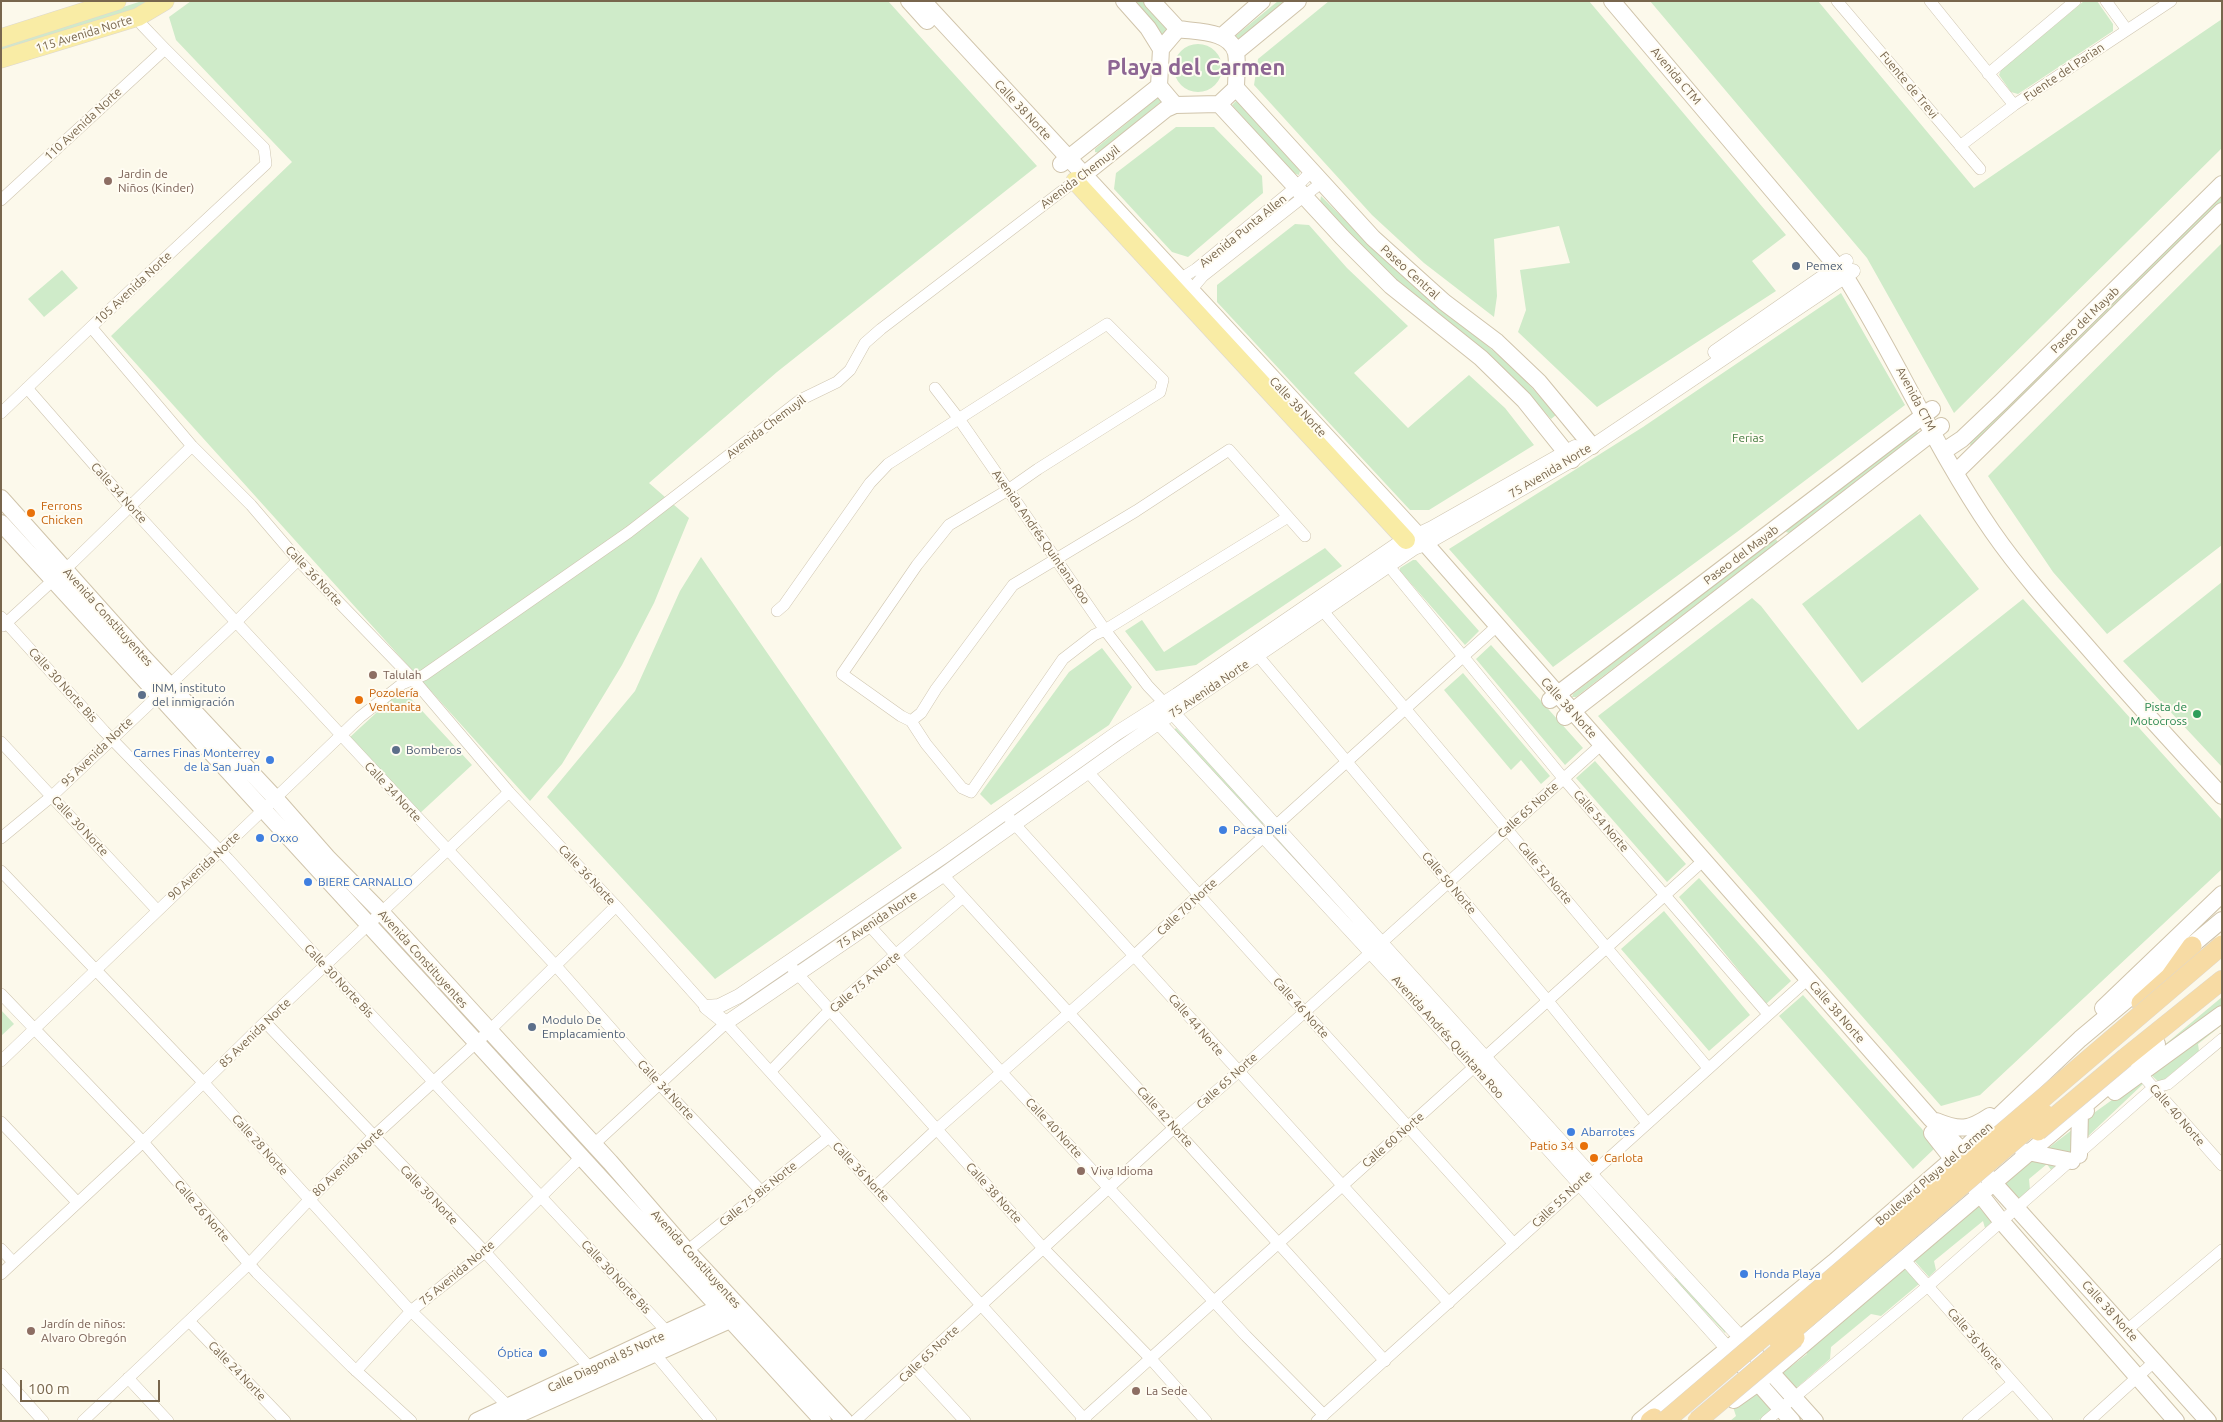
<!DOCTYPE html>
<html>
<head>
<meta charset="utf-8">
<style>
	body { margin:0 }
	#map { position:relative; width:2223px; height:1422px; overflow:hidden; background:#fcf9eb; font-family:Ubuntu,sans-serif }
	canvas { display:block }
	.frame { position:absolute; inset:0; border:2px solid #78664d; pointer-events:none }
	.scale { position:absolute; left:20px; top:1380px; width:140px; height:22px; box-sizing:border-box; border:2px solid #78664d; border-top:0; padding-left:6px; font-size:15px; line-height:18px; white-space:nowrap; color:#78664d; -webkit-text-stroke:4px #fffcf2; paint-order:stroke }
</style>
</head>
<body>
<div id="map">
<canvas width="2223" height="1422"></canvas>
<div class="frame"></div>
<div class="scale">100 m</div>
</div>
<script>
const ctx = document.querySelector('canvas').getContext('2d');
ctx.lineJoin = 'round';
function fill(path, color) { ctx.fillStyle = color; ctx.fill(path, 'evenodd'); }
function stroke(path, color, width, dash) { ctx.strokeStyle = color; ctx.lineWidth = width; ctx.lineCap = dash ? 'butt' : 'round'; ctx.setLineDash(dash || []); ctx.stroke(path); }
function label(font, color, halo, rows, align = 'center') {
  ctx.font = font + ' Ubuntu,sans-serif'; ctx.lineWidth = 4; ctx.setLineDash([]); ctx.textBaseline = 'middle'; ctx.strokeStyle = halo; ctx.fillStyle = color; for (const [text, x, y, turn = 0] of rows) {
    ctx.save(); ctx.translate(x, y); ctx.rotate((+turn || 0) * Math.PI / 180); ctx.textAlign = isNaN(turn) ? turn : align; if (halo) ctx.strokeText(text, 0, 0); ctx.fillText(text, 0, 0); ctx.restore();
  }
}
fill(new Path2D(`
	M142 1H150L137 9 1 51V46Z
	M191 1H888L1037 166 777 372 649 483 689 518 654 603 622 665 562 764 530 801 111 336 292 162 176 40 169 17Z
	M1133 1H1143L1168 30 1163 36Z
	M1278 1H1286L1236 41 1233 38Z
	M1329 1H1589L1786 235 1752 261 1776 291 1597 407 1518 332 1526 310 1520 270 1570 263 1559 226 1494 239 1497 296 1494 317 1424 263 1372 215 1254 85 1258 59Z
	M1650 1H1818L1974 188 2222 19V148L1954 413 1867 258Z
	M2084 1H2097L2113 24V31L2018 94 2011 92 1999 75 2001 70Z
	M1174 68a24 24 0 1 1 48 0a24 24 0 1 1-48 0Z
	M1160 96 1163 100 1099 153 1095 152V149Z
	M1237 100 1300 171 1299 175 1293 173 1232 105Z
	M1176 127H1214L1262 176 1263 193 1188 257 1172 252 1114 189 1116 173Z
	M2222 195V201L1973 445H1970L1971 441Z
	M1321 196 1375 250 1436 306 1464 326 1517 371 1556 415 1551 419 1518 382 1492 357 1416 298 1372 257 1320 202Z
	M1295 224 1309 225 1347 268 1408 326 1354 373 1408 428 1469 375 1505 408 1534 445 1429 510H1410L1217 302V285Z
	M2222 243V545L2107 634 2053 572 1988 476Z
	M62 270 78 288 44 317 28 299Z
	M1841 293 1905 405 1737 532 1553 667 1449 549 1643 427Z
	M1918 430 1917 434 1789 533 1786 532 1787 529Z
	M1920 514 1979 589 1862 683 1802 604Z
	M1775 538 1778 542 1576 697H1572L1573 694Z
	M1325 548 1342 566 1196 665 1156 671 1125 631 1142 620 1164 652Z
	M701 557 902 848 715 979 547 797 635 691 680 591Z
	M1413 560H1416L1479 631 1465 645 1400 571V568Z
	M2222 582V767L2123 661Z
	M1752 598 1761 606 1858 730 2023 599 2222 820V869L1980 1095 1941 1106 1598 716Z
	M1491 645 1583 748 1565 765 1476 659Z
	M1102 648 1132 687 1109 725 991 805 980 794 1069 672Z
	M1463 673 1550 776 1541 784 1521 760 1511 770 1444 690Z
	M402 689 472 765 418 815 349 738Z
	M1150 719 1152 720 1014 815 1013 813Z
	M1176 728 1264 823 1263 825 1174 730Z
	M1595 761 1686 864 1667 882 1576 778Z
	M1279 838 1369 938 1367 940 1277 840Z
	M1699 878 1791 981 1766 1004 1679 897Z
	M1664 911 1750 1015 1709 1051 1621 949Z
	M381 924 384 925 480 1029V1032L476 1031 381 929Z
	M1803 995 1922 1129 1935 1148 1913 1169 1779 1016Z
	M2222 997V1009L2156 1052Z
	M1 1010 14 1024 1 1036Z
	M2222 1018V1025L2198 1044 2199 1051 2160 1083 2151 1075Z
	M487 1040 490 1041 584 1145 579 1144 486 1043Z
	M2140 1080 2143 1084 2083 1141 2084 1120Z
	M2077 1126 2075 1148 2066 1157 2042 1153Z
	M2032 1159 2059 1163 2051 1170 2047 1164 2029 1179 2030 1190 2017 1201 2006 1189V1180Z
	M1977 1205 1992 1222 1985 1228 1983 1221 1934 1261 1936 1270 1929 1277 1912 1258Z
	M1905 1265 1919 1284 1881 1316 1871 1314 1831 1347 1830 1359 1794 1390 1777 1371 1783 1366 1789 1368 1807 1354 1806 1351Z
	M1676 1277 1726 1331 1725 1333 1674 1279Z
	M1758 1391 1773 1408 1758 1421H1730L1736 1416 1733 1407Z`), '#cfebc9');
const minor = new Path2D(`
	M1837 1 1980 169
	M1930 1 2014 105
	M2106 1 2127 30
	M1988 74 2075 1
	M1960 146 2014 105 2171 1
	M1 200 165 49
	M1175 282 1196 269 1296 187 1311 172
	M1187 295 1203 276 1321 183
	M91 327 192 446 251 505 298 560 413 679 509 792 616 906 706 1007
	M27 388 130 506 236 622 556 966 666 1091 762 1192
	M935 388 959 419 1105 630 1148 686 1170 709
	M1 413 91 327 266 164 264 148 165 49 142 25 138 17
	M1383 559 1563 778 1768 1014
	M777 611 784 605 870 483 888 464 1107 324 1163 380 1160 392 1038 469 1008 490 949 525 917 565 842 674 901 716 911 721 926 744 962 788 971 792 1063 659 1094 635 1105 630 1288 517
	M1323 611 1708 1068
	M1 617 104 731 228 859 316 956 671 1336
	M3 626 73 562 192 446
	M1253 650 1548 1001 1647 1123
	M911 721 921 713 936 689 1013 585 1136 511 1229 450 1305 536
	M1 742 157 910
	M1088 772 1514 1244
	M1010 819 1449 1303
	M1 838 52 796 236 622 298 560
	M1 871 203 1082 406 1306 508 1406 510 1412
	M943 875C1091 1036 1238 1199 1385 1361
	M869 925 1002 1073 1246 1336 1324 1415
	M787 962 1043 1248 1150 1358 1206 1421
	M1 994 143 1142 257 1273 352 1367 411 1421
	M265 1022 485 1252 591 1369
	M1 1061 360 717 402 684 424 675 629 532 800 400 837 382 850 370 865 343 881 329 1075 181
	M2137 1069 2222 1165
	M771 1071 824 1016 963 897
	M1 1122 77 1202
	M593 1145 726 1023 1086 1421
	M875 1187 937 1129 1135 955 1199 895 1497 626
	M1 1249 13 1262
	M687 1251 829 1137
	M1903 1258 2047 1421
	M1 1274 143 1142 265 1022 509 792
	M189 1321 285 1421
	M2127 1330 2222 1250
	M655 1354 711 1421
	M915 1367 965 1421
	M356 1371 412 1310 485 1252 582 1156
	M1 1374 43 1421
	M128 1378 168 1421
	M83 1421 249 1264 309 1200 373 1137 489 1031 616 906
	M855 1421 1175 1127 1228 1081 1602 744
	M1081 1421 1704 860
	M1317 1421 1808 979
	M1766 1421 1928 1286 2153 1088 2168 1084 2222 1039
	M1968 1421 2013 1383
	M2089 1421 2155 1361`);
const tertiary = new Path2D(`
	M1715 352 1846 261
	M1173 713 1590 1174 1741 1338
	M1159 723 1416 1001 1728 1349
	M706 1007 726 1023 943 875 1117 751 1414 548 1425 544 1572 460 1853 271
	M706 1007 719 1006 739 996 944 856 1117 733 1177 695 1398 544 1432 528 1575 447`);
const secondary = new Path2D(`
	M909 1 927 21
	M923 1 1417 534 1931 1119 1993 1182 2208 1421
	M1124 1 1148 28 1161 49
	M1152 1 1178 29
	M1612 1 1845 276C1897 359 1936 450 1992 531 2019 570 2051 606 2083 642 2128 694 2174 745 2222 796
	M1222 36 1262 1
	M1236 52 1298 1
	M1236 88 1373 238 1444 302 1497 342 1539 382 1592 446
	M1219 104 1342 237 1391 286 1481 358 1524 400 1572 460
	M1175 105 1159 86 1161 49 1178 29
	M1061 164 1159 86
	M1076 181 1166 109 1175 105 1219 104 1236 88C1236 77 1238 63 1236 53 1230 30 1196 32 1178 29
	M1944 451 1962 439 2001 402 2222 184
	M1956 472 2222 211
	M1 498 145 659 276 799 327 857 382 913 610 1162 687 1251 845 1421
	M1 523 823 1421
	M1550 700 1932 409
	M1565 717 1941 426
	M2103 1008 2222 894
	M2115 1092 2222 1014
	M1936 1121C1960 1131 1969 1130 1990 1116
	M1932 1133 2002 1222 2176 1421
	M2023 1151 2072 1161
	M2079 1155 2080 1111H2086
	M1741 1339 1815 1421
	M1729 1350 1792 1421
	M1734 1400 1758 1383 2157 1044
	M477 1421 729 1303
	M504 1421 739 1316
	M1640 1421 1834 1262 1962 1151 2080 1039 2222 920`);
const primary = new Path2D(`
	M1 38 117 1
	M1 59 138 17 165 1
	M1075 181 1406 540`);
const trunk = new Path2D(`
	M2141 1003 2170 977 2192 946
	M2125 1058 2222 980
	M1650 1421 1654 1418`);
stroke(minor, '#cfc5b0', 12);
stroke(tertiary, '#cfc5b0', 15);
stroke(secondary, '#d0c4ab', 18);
stroke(primary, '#dcd7d1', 19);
stroke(trunk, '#dcd7d1', 20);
stroke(minor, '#fff', 11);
stroke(tertiary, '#fff', 14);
stroke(secondary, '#fff', 16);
stroke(primary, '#f9eca5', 18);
stroke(trunk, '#f7dba4', 19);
const trunkBridge = new Path2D(`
	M2038 1131 2125 1058
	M1779 1342 2045 1114
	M1665 1421 2222 945
	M1697 1421 1795 1338`);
stroke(trunkBridge, '#dcd7d1', 20, []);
stroke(trunkBridge, '#f7dba4', 19);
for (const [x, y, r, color] of [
	[108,181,5,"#8d6e63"],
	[1796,266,5,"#5c6f8a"],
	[31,513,5,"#e8710a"],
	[373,675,5,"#8d6e63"],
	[142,695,5,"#5c6f8a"],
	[359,700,5,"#e8710a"],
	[2197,714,5,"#2e9e5b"],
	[396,750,5,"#5c6f8a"],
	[270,760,5,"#3f7fe0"],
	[1223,830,5,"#3f7fe0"],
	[260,838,5,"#3f7fe0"],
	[308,882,5,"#3f7fe0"],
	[532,1027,5,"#5c6f8a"],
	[1571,1132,5,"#3f7fe0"],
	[1584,1146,5,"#e8710a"],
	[1594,1158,5,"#e8710a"],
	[1081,1171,5,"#8d6e63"],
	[1744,1274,5,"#3f7fe0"],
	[31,1331,5,"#8d6e63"],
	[543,1353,5,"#3f7fe0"],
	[1136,1391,5,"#8d6e63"]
]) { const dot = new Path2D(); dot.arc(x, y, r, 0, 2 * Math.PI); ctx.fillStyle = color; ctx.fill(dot); stroke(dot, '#fffcf2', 2); }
label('12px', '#78664d', '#fffcf2', [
	["115 Avenida Norte",84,34,-17],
	["Fuente del Parian",2064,72,-34],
	["Avenida CTM",1676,76,50],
	["Fuente de Trevi",1909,85,50],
	["Calle 38 Norte",1023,110,47],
	["110 Avenida Norte",83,124,-43],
	["Avenida Chemuyil",1080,177,-37],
	["Avenida Punta Allen",1243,231,-39],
	["Paseo Central",1410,272,42],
	["105 Avenida Norte",133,288,-43],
	["Paseo del Mayab",2085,320,-44],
	["Avenida CTM",1916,399,62],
	["Calle 38 Norte",1298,407,47],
	["Avenida Chemuyil",766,427,-37],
	["75 Avenida Norte",1550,471,-31],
	["Calle 34 Norte",119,493,48],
	["Avenida Andrés Quintana Roo",1041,537,55],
	["Paseo del Mayab",1741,555,-37],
	["Calle 36 Norte",314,576,47],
	["Avenida Constituyentes",108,617,48],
	["Calle 30 Norte Bis",63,685,48],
	["75 Avenida Norte",1209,689,-34],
	["Calle 38 Norte",1569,708,48],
	["95 Avenida Norte",97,752,-44],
	["Calle 34 Norte",393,792,47],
	["Calle 65 Norte",1528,810,-42],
	["Calle 54 Norte",1601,821,49],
	["Calle 30 Norte",80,826,47],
	["90 Avenida Norte",204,866,-43],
	["Calle 52 Norte",1545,873,50],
	["Calle 36 Norte",587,875,47],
	["Calle 50 Norte",1449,883,50],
	["Calle 70 Norte",1187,907,-43],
	["75 Avenida Norte",877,920,-34],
	["Avenida Constituyentes",423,959,48],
	["Calle 30 Norte Bis",339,981,47],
	["Calle 75 A Norte",865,982,-40],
	["Calle 46 Norte",1301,1008,48],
	["Calle 38 Norte",1837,1012,49],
	["Calle 44 Norte",1196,1025,49],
	["85 Avenida Norte",255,1033,-44],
	["Avenida Andrés Quintana Roo",1448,1037,48],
	["Calle 65 Norte",1227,1081,-42],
	["Calle 34 Norte",666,1090,47],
	["Calle 40 Norte",2177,1115,49],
	["Calle 42 Norte",1165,1117,48],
	["Calle 40 Norte",1054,1128,47],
	["Calle 60 Norte",1393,1140,-41],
	["Calle 28 Norte",260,1145,48],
	["80 Avenida Norte",348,1162,-44],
	["Calle 36 Norte",861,1172,47],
	["Boulevard Playa del Carmen",1934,1174,-41],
	["Calle 38 Norte",994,1193,48],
	["Calle 75 Bis Norte",758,1194,-39],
	["Calle 30 Norte",429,1195,46],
	["Calle 55 Norte",1562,1199,-43],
	["Calle 26 Norte",202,1211,49],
	["Avenida Constituyentes",696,1259,48],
	["75 Avenida Norte",457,1273,-40],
	["Calle 30 Norte Bis",616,1277,47],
	["Calle 38 Norte",2110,1311,48],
	["Calle 36 Norte",1975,1339,49],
	["Calle 65 Norte",929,1354,-43],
	["Calle Diagonal 85 Norte",606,1362,-25],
	["Calle 24 Norte",237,1371,46]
]);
label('12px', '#785e54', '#fffcf2', [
	["Jardin de",118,174],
	["Niños (Kinder)",118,188],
	["Talulah",383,675],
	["Viva Idioma",1091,1171],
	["Jardín de niños:",41,1324],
	["Alvaro Obregón",41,1338],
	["La Sede",1146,1391]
], 'left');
label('12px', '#4e5e75', '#fffcf2', [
	["Pemex",1806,266],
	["INM, instituto",152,688],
	["del inmigración",152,702],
	["Bomberos",406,750],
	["Modulo De",542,1020],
	["Emplacamiento",542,1034]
], 'left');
label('12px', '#4a7e45', '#fffcf2', [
	["Ferias",1748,438]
]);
label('12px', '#c56008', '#fffcf2', [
	["Ferrons",41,506],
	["Chicken",41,520],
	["Pozolería",369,693],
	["Ventanita",369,707],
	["Patio 34",1574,1146,"right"],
	["Carlota",1604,1158]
], 'left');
label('12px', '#27864d', '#fffcf2', [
	["Pista de",2187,707],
	["Motocross",2187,721]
], 'right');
label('12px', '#366cbe', '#fffcf2', [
	["Carnes Finas Monterrey",260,753,"right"],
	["de la San Juan",260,767,"right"],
	["Pacsa Deli",1233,830],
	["Oxxo",270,838],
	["BIERE CARNALLO",318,882],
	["Abarrotes",1581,1132],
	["Honda Playa",1754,1274],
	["Óptica",533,1353,"right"]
], 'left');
label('bold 22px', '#8d6693', '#fffcf2', [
	["Playa del Carmen",1196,68]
]);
</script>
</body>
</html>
